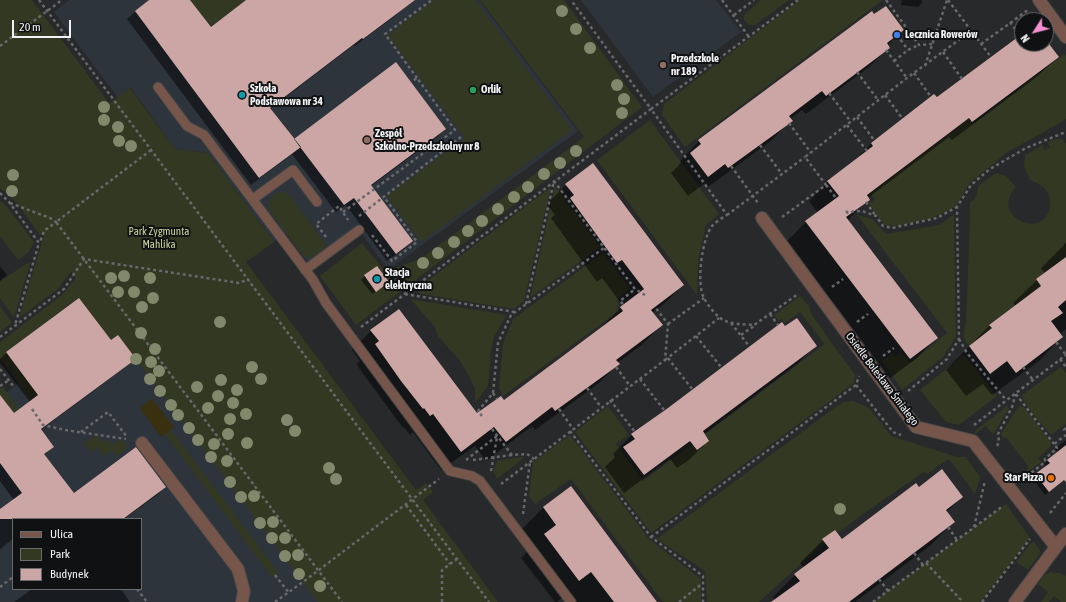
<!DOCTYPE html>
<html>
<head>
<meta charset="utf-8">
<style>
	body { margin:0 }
	#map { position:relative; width:1066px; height:602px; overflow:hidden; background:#27292b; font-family:"Asap Condensed",sans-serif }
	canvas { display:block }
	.legend { position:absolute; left:12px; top:518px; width:130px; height:72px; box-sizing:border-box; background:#101112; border:1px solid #6a6b6d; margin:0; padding:5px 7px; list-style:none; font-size:12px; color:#f2f3f5 }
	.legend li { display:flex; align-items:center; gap:8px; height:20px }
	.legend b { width:20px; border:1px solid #6a6b6d }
	.north { position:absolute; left:1014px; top:12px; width:40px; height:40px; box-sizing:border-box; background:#101112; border:1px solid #6a6b6d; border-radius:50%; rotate:234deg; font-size:11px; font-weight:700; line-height:16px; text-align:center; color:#f2f3f5 }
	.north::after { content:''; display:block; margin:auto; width:14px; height:18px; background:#f591d2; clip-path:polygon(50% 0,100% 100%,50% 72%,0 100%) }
	.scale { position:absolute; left:12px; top:20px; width:59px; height:18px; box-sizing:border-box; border:2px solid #f2f3f5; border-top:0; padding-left:5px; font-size:12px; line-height:14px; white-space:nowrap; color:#f2f3f5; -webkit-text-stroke:3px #101112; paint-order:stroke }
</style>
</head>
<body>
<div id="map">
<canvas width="1066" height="602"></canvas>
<ul class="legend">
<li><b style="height:5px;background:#76554b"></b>Ulica</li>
<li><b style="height:11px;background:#333823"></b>Park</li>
<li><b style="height:11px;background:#cba6a4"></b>Budynek</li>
</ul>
<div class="north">N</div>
<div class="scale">20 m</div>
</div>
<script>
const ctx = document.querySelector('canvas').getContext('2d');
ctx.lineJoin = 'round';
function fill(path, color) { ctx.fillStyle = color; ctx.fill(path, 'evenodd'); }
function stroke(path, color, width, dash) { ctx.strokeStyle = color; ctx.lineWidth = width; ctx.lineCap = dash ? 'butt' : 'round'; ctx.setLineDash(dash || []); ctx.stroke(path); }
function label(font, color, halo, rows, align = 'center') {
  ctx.font = font + ' "Asap Condensed",sans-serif'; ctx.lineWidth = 4; ctx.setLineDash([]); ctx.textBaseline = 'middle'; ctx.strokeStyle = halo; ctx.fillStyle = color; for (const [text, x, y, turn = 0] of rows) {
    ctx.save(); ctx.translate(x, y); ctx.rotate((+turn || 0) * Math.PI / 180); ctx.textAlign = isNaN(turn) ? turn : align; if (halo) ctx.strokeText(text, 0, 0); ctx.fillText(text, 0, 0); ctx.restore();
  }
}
fill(new Path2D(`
	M69 0H479L578 131 388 270 362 234 313 270 286 234 274 242 208 153 175 149 131 88 118 98 54 12Z
	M581 0H716L741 32 653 97Z
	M88 291 323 602H0V398L25 378 6 352ZM13 519H141V589H13Z`), '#2e343b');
fill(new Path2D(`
	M0 0H32L109 103 130 88 175 149 208 153 274 242 246 262 416 490 426 483 433 492 423 500 498 602H318L118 335 111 340 79 298 6 352 38 395 31 400 0 358V342L62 295 76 278 71 272 57 290 19 318 44 235 39 234 16 202 0 188Z
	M190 0H246L211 27Z
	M434 0H475L572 130 421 242 387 196 465 138 388 35Z
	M480 0H564L642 107 404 289 390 270 422 258 584 137Z
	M761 0H789L755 25H750L744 20V15Z
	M800 0H883L685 147 662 115 664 104Z
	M1064 54 1066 56V119L1060 123 1004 154C995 164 982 172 971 182 964 188 962 201 954 207 940 218 901 228 884 225L869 204 875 199 870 194 969 119 973 124Z
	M650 120 719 214 706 225 698 260 697 295 597 160Z
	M1057 139H1063L1064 143H1066V242L1064 244 1066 247V257L1036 279 1041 286 989 324 992 328 969 346C962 338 963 331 966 322L970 219V202L975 199 979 185 996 173 1006 176 1016 187C987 218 1050 243 1050 202 1050 190 1041 184 1030 180L1024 166 1025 155 1043 145 1044 150 1050 148 1048 142Z
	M555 186 600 247 530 298Z
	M551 187 524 301 514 309 421 294 417 289Z
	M279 192H285L290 196 327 246 313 256 309 258 302 255 270 211C267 202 271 196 279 192Z
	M0 200 7 207 34 242 29 252 18 260 0 236Z
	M954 214 956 337 943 357 902 390 882 361 893 353 895 357 901 353 910 363 947 333 857 215 872 219 886 234 940 225Z
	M362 243 401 291 356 325 320 276Z
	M603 253 630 289 616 300 619 305 617 308 619 311 503 396 499 388 503 344 513 319Z
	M31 261 14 318 0 298V281Z
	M800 296 809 306 811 314 855 375 854 383 651 533 575 432 608 406 629 435 616 444 643 481 825 344 800 312 785 323 782 319 779 321 774 315Z
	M410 299 507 315 494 337 491 352 488 386 475 403V388L461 362 438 336 434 326Z
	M0 306 12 323 0 332Z
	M964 355 997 396 959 425 946 422 920 390Z
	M1061 367 1066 373V424L1051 435 1031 412 1022 397V395Z
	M3 387 19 409 14 413 2 397 0 398V389Z
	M853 401 869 408 891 436 957 457H966L980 477 975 494 949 459 938 466 928 474 924 472 860 516 818 548 759 602H707L705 571 657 539 837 406 843 402Z
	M1007 406 1009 408 993 435 986 426 974 435 976 430Z
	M1020 406 1024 407 1050 441 1051 446 1038 458 1041 462 1026 473 1028 466 1006 437 1003 439 1001 434 1018 407Z
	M171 430 278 572 272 577 165 434Z
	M570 435 649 539 701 579V602H663L571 479 535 504 529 496 533 462Z
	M94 436 98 437 103 443 108 439 113 445 119 440 123 441 128 448 117 456 112 450 104 456 97 447 91 452 84 443Z
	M521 457 524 458 497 479 493 472 497 461Z
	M1006 504 1030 538 980 602H873Z
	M1032 542H1034L1041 552 1028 570 1016 562Z
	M1050 572 1060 573 1066 576V602H1061L1054 596 1049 602H1041L1048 592 1038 584 1045 575Z`), '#333823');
fill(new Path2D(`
	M152 399 174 427 161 437 140 408Z`), '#38300f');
fill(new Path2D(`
	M149 0H189L211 29 248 0H398L404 7 396 15 355 46 354 45 270 109 294 141 445 129 437 137 371 186 412 241 404 249 387 261 346 205 336 212 292 154 251 185 127 19Z
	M902 0H922V3L918 7 901 5Z
	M871 12 874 16 903 30 887 46 889 47 869 67 806 114 802 110 790 119 791 120 772 140 708 187 705 183 688 196 671 173 681 163 680 161 699 141Z
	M1022 35V44H1046V41L1057 57 1038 76 952 140 949 137 868 198 869 199 848 220 936 338 917 358 890 378 787 241 806 222 818 213 809 201 828 182 852 163 871 144 934 95 937 99Z
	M566 185 683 285 664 304 652 313 661 325 642 345 617 363 618 364 599 383 535 430 532 426 486 461 475 446 441 470 413 432 410 435 404 427 403 428 356 364 360 361 352 350 371 331 477 415 504 402 602 328 601 327 623 306 602 278 597 282 551 218 555 215 547 204Z
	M1066 243V329L1060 334 1062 337 1039 361 992 395 983 384 966 396 946 370 990 325 1015 306 1013 303 1037 280 1045 274 1041 268Z
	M0 266 7 275 0 281Z
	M365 276 384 286 372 294 361 280Z
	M79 299 111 342 134 358 127 366 41 430 53 447 44 455 73 495 165 487 157 495 124 519H13V539L0 549V511L14 500 0 481V399L14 414 30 402 0 363V359L6 353Z
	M816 345 797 364 704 434 708 441 689 460 677 468 670 459 624 493 605 467 615 457 613 454 632 435Z
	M1066 440V473L1059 483 1045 495 1032 478 1046 466 1044 464 1058 453 1055 449Z
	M570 488 656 602H573L567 594 557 602H555L521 558 532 547 520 531 543 508Z
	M919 488 962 497 946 513 953 522 931 545 855 602H773L775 600 773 597 795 575 804 568 800 563 823 540 835 531 842 540Z
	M32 589H121L130 602H14Z`), '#0007');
fill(new Path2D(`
	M149 0H190L211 27 246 0H415L363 39 362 38 270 108 301 147 259 178 135 11Z
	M886 6 904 30 887 43 890 48 826 96 822 91 789 116 793 121 728 168 725 164 708 177 690 153 701 144 698 140 872 11 874 14Z
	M1022 34V44H1046V40L1059 57 972 122 969 118 867 195 870 200 846 217 938 338 910 359 805 221 839 196 827 181 873 146 871 143 934 94 937 97Z
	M396 62 446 129 371 185 413 241 396 254 354 198 344 205 294 139Z
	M593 163 684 285 651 310 663 325 616 360 620 364 591 385 555 411 552 407 506 442 494 427 461 452 433 414 430 416 424 408 423 409 401 381 375 344 379 341 370 330 399 309 477 413 501 396 504 400 623 311 620 307 644 289 622 260 617 263 570 198 574 195 565 184Z
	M1066 257V300L1058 307 1063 313 1051 321 1063 337 1016 373 1007 361 990 374 969 346 992 328 989 325 1041 286 1036 279Z
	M377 266 389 282 376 292 364 275Z
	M79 298 111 340 118 335 136 359 41 429 54 447 44 454 74 493 136 447 166 487 123 519H0V509L22 493 0 463V395L14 413 38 395 6 352Z
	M797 318 817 346 703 431 709 441 697 450 690 441 644 475 623 447 635 439 631 434 668 408 782 322 785 326Z
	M1066 445V482L1064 480 1049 492 1035 474 1050 463 1047 460Z
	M942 469 963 497 946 510 955 522 849 602H771L800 581 794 574 829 548 822 539 835 530 842 539 916 483 919 487Z
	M571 486 657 602H614L591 572 579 581 544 534 556 525 543 507Z`), '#cba6a4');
const service = new Path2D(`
	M158 87 187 126 204 135 313 280 326 303 450 471 472 476 480 481 571 602
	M253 199 293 170 317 202
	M305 270 359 230`);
const minor = new Path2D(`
	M1039 0 1066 37
	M762 218 916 427 973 441 1056 547 1015 602
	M142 443 238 569 244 591 242 602
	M1056 547 1066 534`);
stroke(service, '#434547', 11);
stroke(minor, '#434547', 14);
stroke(new Path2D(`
	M39 0 489 602
	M722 0 749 37
	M798 0 651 109 727 215C722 218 716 222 712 226 702 239 696 283 704 298 707 304 714 313 719 317 727 325 744 324 754 325L798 294
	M886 0 919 45 932 44
	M948 0 991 57
	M734 15 754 0
	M1010 22 1020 36
	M897 35 908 50
	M981 44 1028 10
	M0 46 62 0
	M886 50 907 78
	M943 52 962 79
	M894 61 908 50 919 45
	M925 66 947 0
	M857 72 878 100
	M914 73 931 97
	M417 78 385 34 432 0
	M829 93 851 122
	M885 95 902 118
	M857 117 874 140
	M789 123 811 153
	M847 125 867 151
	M760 145 782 174
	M151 150 56 222 342 602
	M731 166 758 203
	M826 185 836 198
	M0 193 9 202 39 243 15 325
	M866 202 875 215
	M10 203 50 218 56 222 44 231 40 242
	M846 211 848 213 855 211H862L876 216 883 226 892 228 937 218 957 207
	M343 212 455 130 417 78 411 82
	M727 215 805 157
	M359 216 461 137
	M782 217 826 185 805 157 907 78 971 31
	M372 235 392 261 417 242 384 197
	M326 237 316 224 339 206 348 220
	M832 287 843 279
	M405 294 515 312
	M526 304 554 181 635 289 645 295
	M623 304 620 301 635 289
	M770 314 778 325
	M857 322 868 314
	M731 323 749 346
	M668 324 704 298
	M361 327 651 109 571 0
	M741 335 754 326
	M696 336 721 367
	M0 337 64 289 84 259 239 283 248 279
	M959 339 967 353 1006 400
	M1056 342 1066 355
	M883 356 894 348
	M668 358 692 389
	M1060 359 1066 367
	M665 360 719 318
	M616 367 630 386
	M1023 367 1033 380
	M0 369 14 387
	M640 379 664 410
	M856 385 893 432 901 435
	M0 386 9 380
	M587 388 601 407
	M908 391 947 359 959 339 957 207 971 185 990 169 1026 148 1066 132
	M493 393 497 399
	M1016 394 1054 444
	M610 400 635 432
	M32 409 43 425 65 430 126 439
	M559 409 573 429
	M482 416 478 411 493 393 498 343 511 315 604 248
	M974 425 1066 355
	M1066 428 1064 430 1066 432
	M492 429 512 455 527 454 534 459
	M570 431 651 537 703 576V602
	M81 432 108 412 127 437
	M997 446 999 442 998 434 1013 405 1015 394
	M466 460 497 436
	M473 460 512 455
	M491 471 497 437
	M1022 480 1045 462V459L1057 448 1054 444 1066 435
	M501 484 665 360 668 324 655 307
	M406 505 450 564
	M1050 513 1066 493
	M523 514 530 462
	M948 527 957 540
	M974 527 985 481
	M141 537H142
	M651 537 856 385 859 376
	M914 553 923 565
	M926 563 963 602
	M275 575 289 593
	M879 579 888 591
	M0 587 13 577
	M137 589 147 602
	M275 602 303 582 439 479
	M442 602V570L457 559
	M679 602 703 583
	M873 602 1003 506
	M982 602 1030 539`), '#67686a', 2.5, [3, 3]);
stroke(service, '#76554b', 9);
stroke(minor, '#76554b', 12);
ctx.fillStyle = '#81886b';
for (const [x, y] of [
	[562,11],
	[576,29],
	[590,48],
	[617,85],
	[624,99],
	[104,107],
	[622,113],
	[104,120],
	[118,127],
	[119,141],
	[131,146],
	[576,151],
	[560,163],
	[544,174],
	[13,175],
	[528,187],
	[12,191],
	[514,197],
	[498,209],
	[482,221],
	[468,231],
	[454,242],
	[438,253],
	[423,263],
	[124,276],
	[111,278],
	[150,278],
	[118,292],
	[134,292],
	[153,298],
	[142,307],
	[220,322],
	[141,333],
	[155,349],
	[136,359],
	[151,362],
	[252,367],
	[159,371],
	[150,379],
	[261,379],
	[221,380],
	[197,387],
	[237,390],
	[160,391],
	[218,396],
	[233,403],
	[171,405],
	[208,408],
	[246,414],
	[178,415],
	[230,419],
	[287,420],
	[189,428],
	[295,431],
	[228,434],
	[198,440],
	[247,443],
	[214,444],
	[211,457],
	[227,461],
	[329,468],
	[336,479],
	[230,482],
	[254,496],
	[241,497],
	[840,509],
	[273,522],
	[260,523],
	[272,538],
	[285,538],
	[298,555],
	[285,556],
	[299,574],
	[320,586]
]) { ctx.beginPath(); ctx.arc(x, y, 6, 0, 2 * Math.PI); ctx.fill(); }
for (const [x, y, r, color] of [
	[897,35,4,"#3f7fe0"],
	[663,65,4,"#8d6e63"],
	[473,90,4,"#2e9e5b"],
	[242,95,4,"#0f9aa8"],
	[367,140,4,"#8d6e63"],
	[377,279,4,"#0f9aa8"],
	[1051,478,4,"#e8710a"]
]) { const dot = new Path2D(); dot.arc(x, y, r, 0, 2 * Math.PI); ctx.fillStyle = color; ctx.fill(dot); stroke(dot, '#101112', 1.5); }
label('bold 11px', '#f2f3f5', '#101112', [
	["Lecznica Rowerów",905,35],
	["Przedszkole",671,59],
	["nr 189",671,72],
	["Szkoła",250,89],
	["Podstawowa nr 34",250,102],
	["Orlik",481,90],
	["Zespół",375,134],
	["Szkolno-Przedszkolny nr 8",375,147],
	["Stacja",385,273],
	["elektryczna",385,286],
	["Star Pizza",1043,478,"right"]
], 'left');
label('11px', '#cbd69f', '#101112', [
	["Park Zygmunta",159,232],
	["Mahlika",159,245]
]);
label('11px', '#f2f3f5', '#101112', [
	["Osiedle Bolesława Śmiałego",882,379,53]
]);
</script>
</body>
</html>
